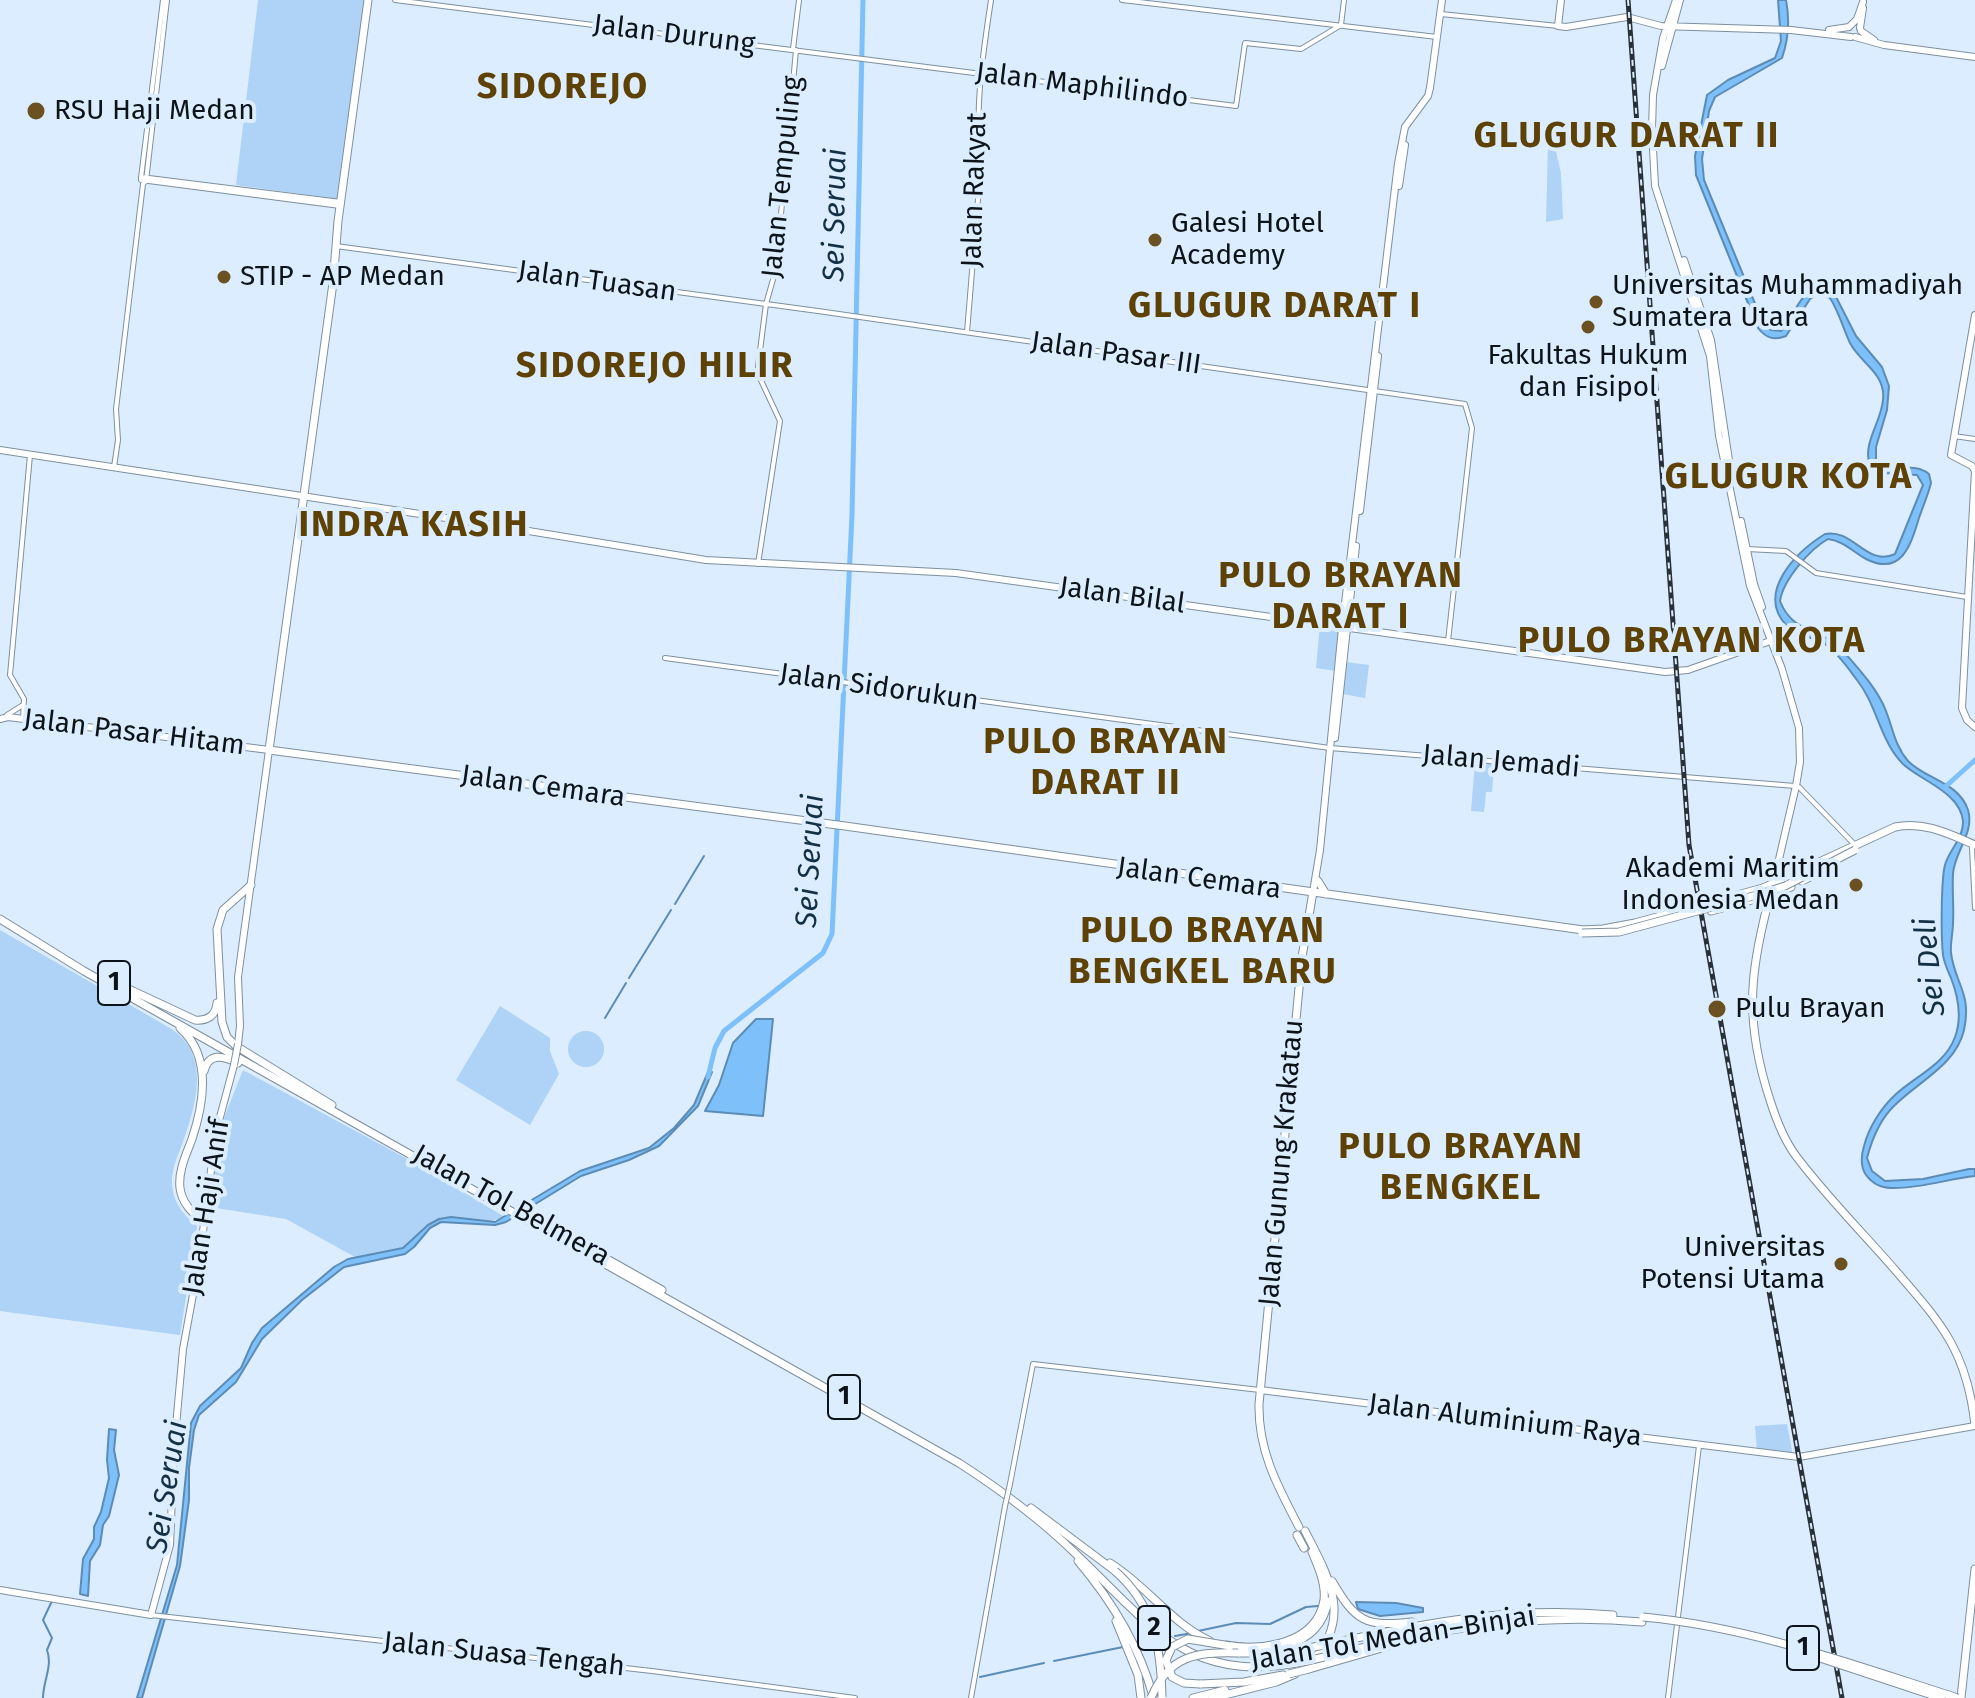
<!DOCTYPE html>
<html>
<head>
<meta charset="utf-8">
<style>
	body { margin:0 }
	canvas { display:block; background:#dbedfe }
</style>
</head>
<body>
<canvas width="1975" height="1698"></canvas>
<script>
const ctx = document.querySelector('canvas').getContext('2d');
ctx.lineJoin = 'round';
function fill(path, color) { ctx.fillStyle = color; ctx.fill(path, 'evenodd'); }
function stroke(path, color, width, dash) { ctx.strokeStyle = color; ctx.lineWidth = width; ctx.lineCap = dash ? 'butt' : 'round'; ctx.setLineDash(dash || []); ctx.stroke(path); }
function label(font, color, halo, rows, align = 'center') {
  ctx.font = font + ' "Fira Sans",sans-serif'; ctx.lineWidth = 8; ctx.setLineDash([]); ctx.textBaseline = 'middle'; ctx.strokeStyle = halo; ctx.fillStyle = color; for (const [text, x, y, turn = 0] of rows) {
    ctx.save(); ctx.translate(x, y); ctx.rotate((+turn || 0) * Math.PI / 180); ctx.textAlign = isNaN(turn) ? turn : align; if (halo) ctx.strokeText(text, 0, 0); ctx.fillText(text, 0, 0); ctx.restore();
  }
}
fill(new Path2D(`
	M258 0H366L337 199 236 185Z
	M1554 143 1561 173 1563 219 1546 222 1548 145Z
	M1320 625 1340 629 1336 671 1316 668Z
	M1345 662 1369 665 1365 698 1343 694Z
	M1475 762 1494 764 1492 792H1486L1484 812 1471 811Z
	M0 930 170 1028C211 1054 197 1103 183 1142 179 1153 173 1165 172 1178 171 1199 181 1213 197 1226L180 1335 0 1311Z
	M500 1006 550 1038V1051L559 1074 530 1125 456 1080Z
	M568 1049a18 18 0 1 1 36 0a18 18 0 1 1-36 0Z
	M243 1070 411 1161 505 1217 487 1222 451 1217 428 1225 403 1248 355 1257 286 1219 216 1208 219 1176 213 1173 222 1123Z
	M1787 1424 1793 1456 1757 1451 1755 1426Z`), '#aed3f6');
const water = new Path2D(`
	M1778 0H1786C1790 21 1789 38 1782 58L1715 97 1709 111 1702 159 1704 180 1763 323 1771 330 1781 331C1795 315 1799 291 1822 286L1834 293 1856 336 1882 367 1889 386 1887 410 1876 447V462C1892 474 1913 461 1929 474L1931 483C1928 495 1923 506 1919 518 1911 544 1902 577 1866 559 1853 552 1844 541 1828 539 1810 549 1783 580 1780 601 1793 635 1822 627 1844 652 1859 669 1878 690 1886 711 1893 729 1895 746 1908 761 1925 779 1959 782 1968 810 1975 833 1954 852 1953 874 1952 890 1954 907 1953 923 1953 933 1950 943 1951 953 1955 984 1972 993 1964 1030 1956 1065 1919 1081 1895 1105 1881 1118 1872 1139 1867 1158L1872 1171 1885 1181 1923 1179 1969 1169H1975V1176C1947 1179 1919 1189 1891 1188 1881 1188 1872 1183 1866 1175 1860 1166 1861 1156 1864 1146 1869 1127 1881 1108 1895 1095 1915 1076 1945 1065 1955 1037 1962 1018 1958 996 1951 978 1948 971 1944 963 1943 955 1941 938 1941 880 1945 865 1949 850 1964 838 1963 821 1960 792 1921 781 1903 764 1880 741 1877 705 1857 680 1848 668 1838 653 1825 644 1813 637 1797 636 1787 626 1755 593 1796 552 1825 534 1853 528 1866 567 1895 554L1923 485 1917 475 1882 473 1870 466C1862 443 1881 423 1883 400 1886 373 1861 364 1850 343 1843 328 1839 312 1830 298L1819 293 1810 299 1786 336C1774 341 1766 338 1758 328L1696 175 1695 156 1707 95 1728 80 1775 58 1781 41Z
	M756 1019H773L763 1116 705 1111 719 1085 733 1043Z
	M708 1072H712L698 1106 659 1146 629 1160 581 1176 506 1222 495 1225 441 1222 430 1228 414 1247 405 1254 344 1267 302 1300 262 1339 236 1382 199 1415 194 1430 189 1468V1500L180 1566 142 1698H137L177 1565 191 1423 200 1406 241 1368 252 1343 262 1328 334 1267 348 1259 403 1248 428 1225 439 1219 451 1217 495 1222 580 1171 649 1148 674 1128 694 1105Z
	M109 1429 116 1430 114 1450 119 1475 109 1516 103 1525 100 1545 90 1561 88 1596 80 1594 83 1559 94 1539V1527L101 1512 109 1478 107 1460Z
	M1356 1602 1396 1603 1423 1608V1612L1380 1616 1358 1609Z`);
fill(water, '#7ec0fa');
stroke(water, '#5c8cb6', 2);
stroke(new Path2D(`
	M675 904 704 856
	M629 978 671 910
	M605 1018 626 983
	M1198 1631 1236 1623 1270 1624 1306 1607 1318 1606
	M1175 1636 1192 1633
	M1142 1643 1153 1641
	M1054 1661 1123 1647
	M980 1677 1044 1663
	M43 1698C43 1681 53 1666 47 1650L52 1638 43 1620 52 1601`), '#5c8cb6', 2);
stroke(new Path2D(`
	M1945 787 1975 760
	M708 1077 715 1048 724 1031 823 953 832 934 852 515 863 0`), '#7ec0fa', 5);
const minor = new Path2D(`
	M395 0 1236 106 1245 43 1301 49 1341 25
	M1122 0 1437 37
	M1441 14 1558 26
	M1341 25 1344 0
	M793 49 799 0
	M141 177 341 202
	M141 178 163 0
	M141 180 340 206
	M336 246 818 311 1465 404 1472 428 1448 641
	M967 332 981 163C974 109 983 54 991 0
	M1954 436 1975 439
	M114 467 118 440 116 409 143 184 146 181 167 0
	M1747 549 1786 551 1816 573 1967 597
	M758 564 780 421 758 374V366L766 304 776 269 796 50
	M665 658 1330 748 1795 786
	M7 715 23 705
	M23 719 24 699 10 675 30 455
	M1799 787 1854 844
	M1972 848 1975 908
	M1010 1484 1033 1364 1260 1390
	M151 1615 652 1671 855 1698
	M971 1698 1005 1506
	M1668 1698 1699 1446`);
const major = new Path2D(`
	M1561 0 1558 26 1566 27 1627 17 1661 26 1791 30 1851 37
	M1676 0 1663 38 1653 95 1652 130 1655 186 1710 356 1719 436 1750 586 1782 669 1799 728 1800 762 1796 786 1773 885
	M1849 27 1857 19 1863 2
	M1860 28 1863 8
	M1829 30 1849 27
	M1861 31 1874 40
	M1855 37 1884 45 1975 57
	M1662 66 1680 0
	M1399 186 1405 145
	M1684 260 1711 340 1730 467
	M1975 315 1951 455 1972 466 1975 471 1962 708 1967 720 1975 727
	M0 450 492 525 706 560 956 573 1665 672 1688 670 1773 640
	M1360 511 1378 356
	M1741 521 1754 584 1762 607
	M0 719 8 717 269 750 238 977 240 1026 238 1044
	M1335 738 1356 546
	M1313 892 1320 850 1342 628 1398 163 1405 127 1428 96 1430 88 1442 0
	M1260 1390 1799 1457 1975 1426
	M0 1590 151 1615 170 1545 174 1448 183 1349 199 1262 216 1132 234 1065`);
const highway = new Path2D(`
	M368 0 338 221 333 283 269 750 845 826 1583 930
	M1318 881 1326 894
	M1802 881 1830 867
	M251 885 223 910 217 929 222 1022 227 1037 236 1046 332 1105
	M1773 885C1750 966 1743 1018 1770 1100 1776 1119 1784 1140 1796 1156 1826 1196 1863 1233 1896 1271 1942 1324 1967 1352 1975 1425
	M1711 911 1774 894 1791 887
	M0 919 84 971 959 1463C1001 1490 1040 1519 1076 1554 1153 1627 1188 1686 1307 1661
	M1580 930 1603 929 1635 923 1763 888 1895 827C1924 821 1949 834 1975 845
	M103 977 195 1020C207 1021 216 1016 217 1003
	M180 1028C212 1056 204 1103 192 1139 186 1155 178 1171 180 1188 182 1204 193 1213 204 1223
	M204 1071C209 1052 223 1056 238 1063
	M607 1259 662 1290
	M1031 1508 1115 1571
	M1299 1527C1278 1487 1258 1451 1259 1404L1302 957 1313 892
	M1305 1531C1328 1576 1354 1618 1311 1662
	M1297 1535 1304 1548
	M1078 1561C1112 1601 1139 1645 1153 1696
	M1110 1563C1147 1586 1171 1623 1210 1641
	M1332 1581C1356 1622 1365 1627 1412 1622
	M1116 1621 1138 1675 1141 1698
	M1333 1643C1431 1622 1511 1606 1613 1615
	M1226 1645C1261 1652 1317 1644 1324 1600 1326 1584 1318 1566 1312 1552
	M1288 1645C1310 1638 1324 1624 1328 1601
	M1238 1653H1277L1314 1647
	M1324 1657C1429 1630 1533 1612 1642 1622
	M1309 1669 1399 1643
	M1200 1684 1244 1682 1283 1675
	M1193 1698 1225 1690
	M1213 1698 1276 1682 1295 1674
	M1961 1698 1975 1569`);
stroke(minor, '#7e8f9e', 6);
stroke(major, '#7e8f9e', 8);
stroke(highway, '#7e8f9e', 9);
stroke(minor, '#fff', 4);
stroke(major, '#fff', 6);
stroke(highway, '#fff', 7);
const rail = new Path2D(`
	M1628 0 1689 845 1842 1698`);
stroke(rail, '#293138', 5);
stroke(rail, '#dbedfe', 2, [6]);
const minorBridge = new Path2D(`
	M1005 1506 1010 1484`);
const majorBridge = new Path2D(`
	M234 1065 238 1044`);
const highwayBridge = new Path2D(`
	M1582 933 1619 932 1757 895 1785 886 1855 850
	M1115 1571C1154 1605 1161 1647 1162 1697
	M1643 1617C1752 1627 1854 1665 1958 1698
	M1314 1647 1333 1643
	M1814 1656 1941 1698
	M1307 1661 1324 1657
	M1289 1674 1309 1669
	M1200 1684 1184 1683 1172 1677 1166 1660 1172 1647 1188 1639 1230 1646
	M1151 1698C1169 1655 1196 1652 1238 1653`);
stroke(minorBridge, '#7e8f9e', 6, []);
stroke(majorBridge, '#7e8f9e', 8, []);
stroke(highwayBridge, '#7e8f9e', 9, []);
stroke(minorBridge, '#fff', 4);
stroke(majorBridge, '#fff', 6);
stroke(highwayBridge, '#fff', 7);
for (const [x, y, r, color] of [
	[36,111,10,"#6b5122"],
	[1155,240,8,"#6b5122"],
	[224,277,8,"#6b5122"],
	[1596,302,8,"#6b5122"],
	[1588,327,8,"#6b5122"],
	[1856,885,8,"#6b5122"],
	[1717,1009,10,"#6b5122"],
	[1841,1264,8,"#6b5122"]
]) { const dot = new Path2D(); dot.arc(x, y, r, 0, 2 * Math.PI); ctx.fillStyle = color; ctx.fill(dot); stroke(dot, '#dbedfe', 3); }
for (const [x, y, w] of [
	[114,983,32],
	[844,1397,32],
	[1154,1628,32],
	[1803,1648,32]
]) { const box = new Path2D(); box.roundRect(x - w / 2, y - 22, w, 44, 6); ctx.fillStyle = '#dbedfe'; ctx.fill(box); stroke(box, '#0d1419', 2); }
label('bold 26px', '#0d1419', null, [
	["1",114,983],
	["1",844,1397],
	["2",1154,1628],
	["1",1803,1648]
]);
label('28px', '#0d1419', '#dbedfe', [
	["Jalan Durung",674,35,7],
	["Jalan Maphilindo",1082,86,7],
	["Jalan Tempuling",783,177,-84],
	["Jalan Rakyat",975,190,-88],
	["Jalan Tuasan",597,282,8],
	["Jalan Pasar III",1116,354,8],
	["Jalan Bilal",1122,596,8],
	["Jalan Sidorukun",879,688,8],
	["Jalan Pasar Hitam",134,733,7],
	["Jalan Jemadi",1501,762,5],
	["Jalan Cemara",543,787,8],
	["Jalan Cemara",1199,879,8],
	["Jalan Gunung Krakatau",1282,1163,-85],
	["Jalan Tol Belmera",511,1206,29],
	["Jalan Haji Anif",207,1207,-81],
	["Jalan Aluminium Raya",1505,1421,7],
	["Jalan Tol Medan–Binjai",1393,1639,-9],
	["Jalan Suasa Tengah",504,1655,6]
]);
label('28px', '#0d1419', '#dbedfe', [
	["RSU Haji Medan",54,111],
	["Galesi Hotel",1171,224],
	["Academy",1171,256],
	["STIP - AP Medan",240,277],
	["Universitas Muhammadiyah",1612,286],
	["Sumatera Utara",1612,318],
	["Fakultas Hukum",1588,356,"center"],
	["dan Fisipol",1588,388,"center"],
	["Akademi Maritim",1840,869,"right"],
	["Indonesia Medan",1840,901,"right"],
	["Pulu Brayan",1735,1009],
	["Universitas",1825,1248,"right"],
	["Potensi Utama",1825,1280,"right"]
], 'left');
label('italic 30px', '#143047', '#dbedfe', [
	["Sei Seruai",836,215,-89],
	["Sei Seruai",811,861,-87],
	["Sei Deli",1931,967,-96],
	["Sei Seruai",168,1487,-81]
]);
ctx.letterSpacing = '2px';
label('bold 36px', '#5e4104', '#dbedfe', [
	["SIDOREJO",563,88],
	["GLUGUR DARAT II",1627,137],
	["GLUGUR DARAT I",1275,307],
	["SIDOREJO HILIR",655,367],
	["GLUGUR KOTA",1789,478],
	["INDRA KASIH",414,526],
	["PULO BRAYAN",1341,577],
	["DARAT I",1341,618],
	["PULO BRAYAN KOTA",1692,642],
	["PULO BRAYAN",1106,743],
	["DARAT II",1106,784],
	["PULO BRAYAN",1203,932],
	["BENGKEL BARU",1203,973],
	["PULO BRAYAN",1461,1148],
	["BENGKEL",1461,1189]
]);
ctx.letterSpacing = '0px';
</script>
</body>
</html>
